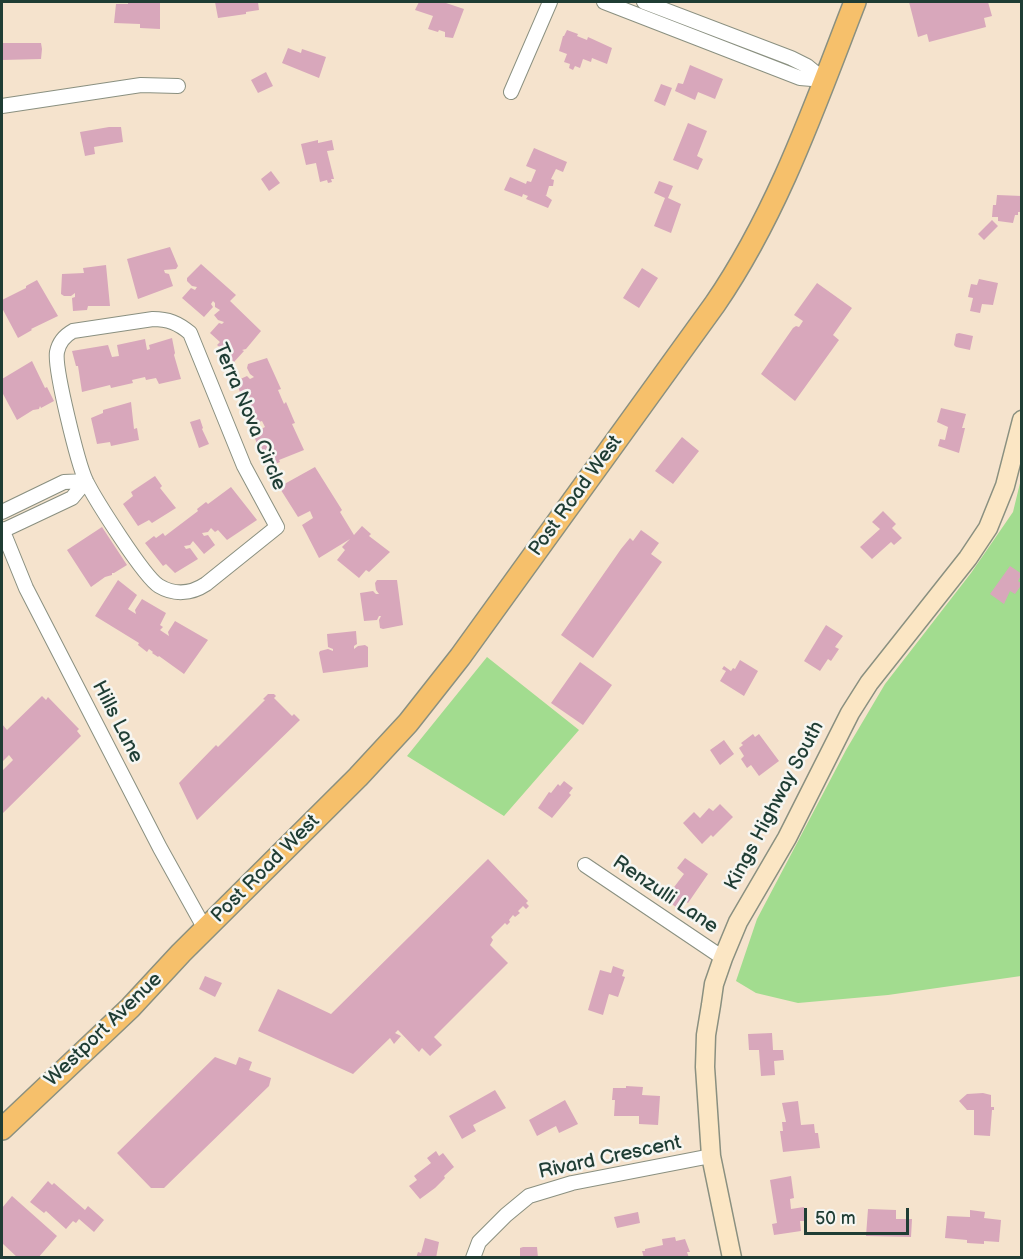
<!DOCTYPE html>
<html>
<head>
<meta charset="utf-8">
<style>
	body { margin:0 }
	#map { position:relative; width:1023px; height:1259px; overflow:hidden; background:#f5e3cd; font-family:"Balsamiq Sans",sans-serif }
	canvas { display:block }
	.frame { position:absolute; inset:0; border:3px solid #1f3d34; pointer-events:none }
	.scale { position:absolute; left:804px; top:1208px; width:105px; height:27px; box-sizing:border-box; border:3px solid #1f3d34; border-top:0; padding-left:8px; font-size:18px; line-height:21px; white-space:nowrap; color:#1f3d34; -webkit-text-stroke:4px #f6f6f2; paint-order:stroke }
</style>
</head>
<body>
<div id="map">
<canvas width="1023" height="1259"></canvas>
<div class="frame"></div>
<div class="scale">50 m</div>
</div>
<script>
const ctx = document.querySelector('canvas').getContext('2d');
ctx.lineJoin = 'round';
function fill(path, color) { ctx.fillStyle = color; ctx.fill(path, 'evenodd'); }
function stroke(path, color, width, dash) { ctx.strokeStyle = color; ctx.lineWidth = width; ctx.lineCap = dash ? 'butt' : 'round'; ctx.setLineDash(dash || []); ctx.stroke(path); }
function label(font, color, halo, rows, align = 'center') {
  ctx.font = font + ' "Balsamiq Sans",sans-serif'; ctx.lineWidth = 5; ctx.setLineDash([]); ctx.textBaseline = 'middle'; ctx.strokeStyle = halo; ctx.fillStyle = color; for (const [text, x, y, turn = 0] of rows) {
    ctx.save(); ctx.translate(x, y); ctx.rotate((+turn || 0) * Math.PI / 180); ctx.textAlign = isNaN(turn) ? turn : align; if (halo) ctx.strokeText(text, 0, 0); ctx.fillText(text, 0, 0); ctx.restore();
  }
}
fill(new Path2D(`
	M1021 479V976L888 995 798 1003 756 993 736 981 757 919 846 750 885 684 971 573 1013 512Z
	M487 657 579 730 504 816 407 756Z`), '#a2dc8f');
fill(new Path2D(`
	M128 2H160V29L140 28V24L114 23 116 4H128Z
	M215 2H258L259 10 246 12V14L218 18Z
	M419 2H443L464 9 453 38 445 37V32L439 30 438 32 428 29 433 16 415 10Z
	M909 2H988L992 16 984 18 986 27 929 42 927 34 918 37Z
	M567 30 578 34 577 36 587 40 588 37 612 48 607 64 592 58 591 62 583 59 580 68 575 66 573 70 569 68 570 64 564 62 567 54 559 51 563 36H564Z
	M2 43H41L42 49 41 59 2 60Z
	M288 48 301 53 302 49 326 57 319 78 282 63Z
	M690 65 723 79 715 99 698 92 695 100 675 91 678 83 683 84Z
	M266 72 273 86 258 93 251 80Z
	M661 84 672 88 665 106 654 101Z
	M688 123 707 131 697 156 703 159 698 170 673 160Z
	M109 127H121L123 142 94 147 95 154 85 156 80 132Z
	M318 140V143L332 140 334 150 327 151 334 179H331L332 182 328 183 327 180 320 182 316 163 306 165 301 144Z
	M534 148 567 162 563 172 556 169 551 179 554 180 553 186H549L546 196 545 195 552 200 548 208 526 199 528 196 523 194 522 197 504 190 510 177 526 184 527 181 531 182 536 170 526 166Z
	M271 171 280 183 269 191 261 179Z
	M659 181 673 186 668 198 681 204 671 233 654 226 665 198 654 193Z
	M997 195 1022 196V212H1018V215H1015L1013 223 998 221V217H992L993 205H996Z
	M992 220 998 226 984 240 978 234Z
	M170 247 178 266 176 269 164 270 165 273 169 274 173 286 138 299 127 259Z
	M201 264 236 295 230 301 261 331 246 349 242 350 244 351 234 362 223 353 224 351 217 345 220 342 210 333 219 323 222 324 224 322 218 320 214 315 220 310 215 307V303L213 301 211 304 213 307 204 317 182 298 191 288 195 290 197 287 192 286 187 281V278Z
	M106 265 110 306H88L87 310 73 311 72 298 75 297V293L71 296H64L61 294 62 274 84 273 83 268Z
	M642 268 658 278 639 308 623 298Z
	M979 279 998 283 993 305 982 304 980 313 970 311 973 298 968 297 971 284 977 285Z
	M37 280 58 316 31 329 32 330 18 338 2 308V300L26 288V286Z
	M817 283 852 308 833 335 839 340 795 401 761 374 793 328 796 326 799 327 803 321 794 315Z
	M959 333 973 336 970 350 956 347 954 345 956 334Z
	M172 338 175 353 174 355 181 379 159 384 156 378 146 380 145 377 132 380 133 383 111 388 110 385 82 392 78 366H76L72 351 108 345 112 357 119 356 117 345 145 339 147 350 150 349 149 345Z
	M267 358 281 389 278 390 284 404 286 402 295 423 292 424 304 450 279 460 280 462 266 468 253 433 265 427 262 421 250 425 239 400 251 394 250 392 241 395 236 381 247 376 250 379 254 377 250 374 247 368 248 364Z
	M32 361 45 388 47 387 54 401 41 408 40 406 39 409 33 410 17 420 2 392V379Z
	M131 402 134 429 137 428 139 440 111 446 110 442 97 444 91 418 103 413V410Z
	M941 408 966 414 962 428H965L959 453 938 446 940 439 945 440 948 427 937 422Z
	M200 419 203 428 202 429 209 444 199 448 190 422Z
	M682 437 699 451 673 484 655 471Z
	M315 467 342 510 340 512 354 535 362 526 371 534 369 536 390 552 369 572 366 570 359 578 337 560 345 550 342 547 350 539 319 558 302 525 313 518 310 511 298 517 279 487Z
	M155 476 162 486 160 488 176 508 152 523 149 520 138 526 123 504 133 496 131 492Z
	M231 487 257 520 227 540 218 530 215 532 211 528 208 532 202 533 204 536 208 535 215 545 204 554 193 541 190 545 184 546 186 549 190 548 198 559 175 573 166 564 163 566 145 543 154 536 156 538 163 533 165 536 198 511 197 509 206 502 208 504Z
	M883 511 896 524 892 528 902 538 894 545 891 542 872 559 860 547 880 529 872 522Z
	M102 527 127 565 114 573H112V575L105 577 91 587 67 550Z
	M641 530 659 543 651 554 662 562 593 658 561 635 621 549 630 538 633 541Z
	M1010 566 1022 574 1018 581 1022 584 1015 594 1010 591 1004 604 990 594Z
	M118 580 137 595 128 609 136 614 135 610 142 599 166 613 160 625 163 627 160 630 169 636 168 632 175 621 208 640 184 674 159 656 158 657 152 653 153 652 149 649 147 652 138 645 139 643 95 616Z
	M377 580H397L403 625 383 629 380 628 379 620 381 616H379L377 620 364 621 360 593 373 591 376 594H379L376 590 375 583Z
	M826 625 843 636 835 647 839 649 831 661 828 659 820 671 804 661Z
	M356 631 357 644 354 646V649L358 646 365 645 368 647V667L323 673 319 653 320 651 328 649 333 651V649L328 647 327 634Z
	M740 660 758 671 744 696 720 681 726 671 722 669 724 666 731 671 733 668 735 669Z
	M580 662 612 685 583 725 551 703Z
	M268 694H274L276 696 274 698 292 716 294 714 300 720 197 820 179 783 216 745 218 747 265 700 263 699Z
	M42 696 46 700 48 697 79 729 77 731 81 736 2 814V771L13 760 9 755 2 762V724L7 730Z
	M753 734 755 737 759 734 779 761 759 776 751 765 747 768 741 759 744 756 739 748 743 745 741 743Z
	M724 740 734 754 720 765 710 750Z
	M564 781 573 788 569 793 571 795 552 818 538 808 549 792 551 793 558 784 560 786Z
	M720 804 733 817 713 837 711 835 702 844 683 823 694 812 700 818 709 808 713 811Z
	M685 858 708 874 688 903 686 902 680 910 665 899 684 874 677 868Z
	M488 859 528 901 526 903 529 906 526 909 523 906 518 911 520 913 515 917 513 915 509 920 510 922 507 925 505 923 491 937 493 940 490 945 508 963 434 1037 442 1045 430 1056 422 1048 419 1052 398 1030 395 1033 401 1036 394 1044 390 1038 353 1074 258 1031 278 989 331 1014Z
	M613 966 624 970 622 976 625 977 618 997 609 994 603 1015 588 1010 600 970 611 973Z
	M205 976 222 983 215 997 199 989Z
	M772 1033 773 1050H783L784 1060 774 1061 775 1075 761 1076 759 1050H749L748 1034Z
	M215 1057 236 1065 239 1057 252 1062 249 1070 271 1078 269 1086 164 1188H151L117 1153Z
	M626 1086 643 1087 642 1095 660 1096 658 1125 639 1124V1116H614L615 1100H612L613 1088H626Z
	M495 1090 506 1108 473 1125 476 1131 462 1139 449 1116Z
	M983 1093 991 1095V1107H994V1110H992L990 1136 974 1135V1110H967L959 1101 967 1094Z
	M565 1100 578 1124 559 1133 556 1126 537 1136 529 1120Z
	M798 1101 801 1125 814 1124 815 1133H818L820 1148 783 1152 780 1131H783L782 1122H786L782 1103Z
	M436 1151 439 1156 443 1153 454 1167 444 1176 445 1178 435 1188 420 1199 409 1186 417 1180 414 1176 431 1163 427 1158Z
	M791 1176 794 1198 790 1199 791 1209 804 1207 805 1221H800L801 1231 774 1235 772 1224 777 1223 770 1180Z
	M48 1181 52 1185 54 1183 85 1210 88 1206 104 1220 94 1232 79 1219 76 1223 73 1221 66 1229 46 1211 44 1213 30 1202Z
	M12 1196 57 1236 38 1258H18L2 1243V1208Z
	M868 1209 896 1210V1219H912L911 1237 866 1236Z
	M970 1210 985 1212 984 1218 1001 1220 999 1242 984 1241V1244L967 1243V1240L945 1238 947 1216 970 1217Z
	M638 1212 640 1223 617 1228 614 1217Z
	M675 1237 676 1241 685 1239 690 1252H687L689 1258H644L642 1251H645V1249L663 1245 662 1239Z
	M425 1238 439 1242 436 1258H416L418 1252 421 1253Z
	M523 1247H537L538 1258H520V1248Z`), '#d8a7bb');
const street = new Path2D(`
	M604 2 800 78 824 80 807 66 791 58 644 2
	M511 92 550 2
	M2 106 141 85 178 86
	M153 319C168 319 178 323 190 333L244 466 277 527 206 584C191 594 174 595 159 586 144 577 95 499 86 481 78 464 54 368 57 352 59 342 64 336 73 331Z
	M2 512 64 482 86 481 72 498 2 531
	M2 529 26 588 160 848 205 929
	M585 865 723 958
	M473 1258 479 1242 506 1215 529 1196 572 1183 711 1156`);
const secondary = new Path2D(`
	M732 1258 711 1156 705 1067 706 1035 711 1005 714 984 723 958 738 922 787 838 850 713 869 683 968 558 988 528 1005 486 1022 420`);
const primary = new Path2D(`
	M2 1129 130 1008 181 953 358 777 408 723 460 657 715 304C778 212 815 105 855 2`);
stroke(street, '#8a9080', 16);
stroke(secondary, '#8a9080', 21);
stroke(primary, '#8a9080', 24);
stroke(street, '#fff', 14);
stroke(secondary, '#fbe6c4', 18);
stroke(primary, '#f6c06b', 21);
label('20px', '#1f3d34', '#f6f6f2', [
	["Terra Nova Circle",249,417,67],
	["Post Road West",576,496,-54],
	["Hills Lane",117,722,63],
	["Kings Highway South",775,806,-62],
	["Post Road West",266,869,-45],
	["Renzulli Lane",665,895,34],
	["Westport Avenue",104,1030,-44],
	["Rivard Crescent",610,1158,-12]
]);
</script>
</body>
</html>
